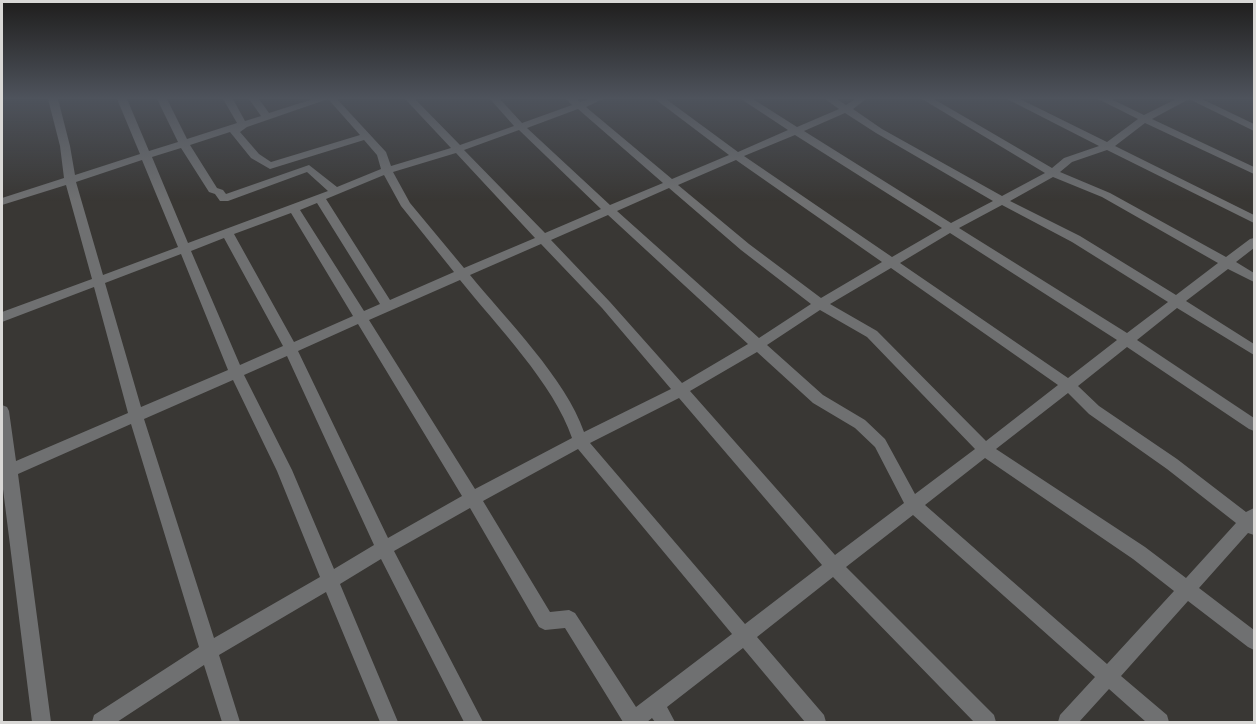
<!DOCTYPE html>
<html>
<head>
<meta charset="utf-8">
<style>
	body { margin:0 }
	#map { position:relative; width:1256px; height:724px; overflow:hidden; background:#393734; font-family:Ubuntu,sans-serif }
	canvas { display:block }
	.frame { position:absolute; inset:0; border:3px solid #d9d8d6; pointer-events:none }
</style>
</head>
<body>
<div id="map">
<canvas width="1256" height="724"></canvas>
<div class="frame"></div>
</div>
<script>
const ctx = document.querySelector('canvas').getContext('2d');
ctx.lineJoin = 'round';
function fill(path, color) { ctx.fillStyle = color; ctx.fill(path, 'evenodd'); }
fill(new Path2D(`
	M48 99H58L70 146 75 175 140 154 117 99H127L149 151 178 142 157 99H167L187 139 237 123 223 99H233L245 121 261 116 249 99H259L269 113 313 99H337L386 152 391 166 451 148 405 99H415L460 145 514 126 490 99H500L522 123 572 105 566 99H577L580 102 589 99H603L586 107 672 179 729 155 655 99H666L738 152 788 130 741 99H753L797 127 839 109 825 99H837L846 105 855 99H866L853 109 882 129 1002 196 1045 173 922 99H934L1052 168 1064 158 1099 146 1007 99H1020L1107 142 1138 119 1098 99H1111L1144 115 1176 99H1189L1152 119 1254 167V174L1145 123 1115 146 1254 215V223L1107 150 1072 162 1060 172 1110 193 1226 257 1250 239 1254 238V248L1236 262 1254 273V282L1228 269 1186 301 1254 344V355L1177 308 1137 340 1254 418V431L1249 429 1127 347 1078 386 1099 406 1177 459 1246 512 1254 508V535L1248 533 1199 588 1254 630V650L1248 647 1188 601 1121 676 1167 715 1169 722H1146L1109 689 1079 722H1058L1060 715 1095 677 913 515 846 567 994 715 996 722H974L833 577 757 637 824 715 826 722H805L743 648 667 707 675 722H655L652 718 647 722H623L565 628 545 630 539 627 470 508 394 551 483 722H464L381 559 340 584 398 722H380L326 592 219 655 240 722H222L204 665 117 722H92L94 715 199 647 131 424 18 474 51 722H32L2 481V405L7 407 9 411 16 461 128 413 94 287 2 322V312L92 279 66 185 2 205V198L64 178 60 146ZM328 99 360 135 271 162 259 154 240 132 247 127ZM578 109 663 183 610 205 527 128ZM845 113 876 133 993 201 951 223 804 131ZM519 130 601 209 545 233 464 150ZM230 132 251 158 270 169 364 140 377 155 381 169 337 187 309 165 226 194 223 190 217 188 190 145ZM795 135 942 228 892 257 744 156ZM181 148 209 192 215 194 220 201H228L307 172 328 191 188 243 152 157ZM456 153 535 238 464 268 410 203 393 172ZM142 160 178 247 103 275 76 182ZM736 160 882 262 821 298 749 244 678 185ZM384 175 401 206 454 272 390 300 326 199ZM1053 177 1102 197 1218 263 1176 295 1080 236 1010 201ZM669 188 741 250 811 304 759 338 617 211ZM317 203 380 304 364 311 300 210ZM1002 205 1072 242 1168 302 1127 333 959 228ZM291 213 353 316 294 342 234 234ZM608 215 748 344 682 383 610 302 551 240ZM950 233 1117 340 1068 378 900 263ZM224 238 283 346 240 365 191 251ZM541 244 602 308 671 389 584 432C566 379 506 319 470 275ZM181 254 228 370 141 407 105 283ZM891 268 1058 385 986 441 877 331 830 304ZM460 280C496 325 554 384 572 438L475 489 369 320ZM820 310 867 337 975 449 915 494 885 439 865 420 823 395 767 345ZM358 324 462 496 388 538 298 351ZM757 352 813 403 855 428 875 447 904 503 835 555 690 391ZM287 356 374 545 334 569 292 470 244 375ZM233 380 277 471 320 577 214 638 144 419ZM1068 393 1089 414 1167 469 1236 523 1186 578 1145 547 996 449ZM679 398 822 565 745 624 590 443ZM578 449 732 634 636 707 575 613 569 610 550 612 483 501ZM985 458 1133 559 1174 591 1107 664 925 505Z
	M1189 99H1202L1254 124V131Z`), '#6f7071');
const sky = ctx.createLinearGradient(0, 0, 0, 201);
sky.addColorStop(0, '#1f1e1d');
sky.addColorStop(0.49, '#4e535c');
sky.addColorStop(1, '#4e535c00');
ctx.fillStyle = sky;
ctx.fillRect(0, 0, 1256, 201);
</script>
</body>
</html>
